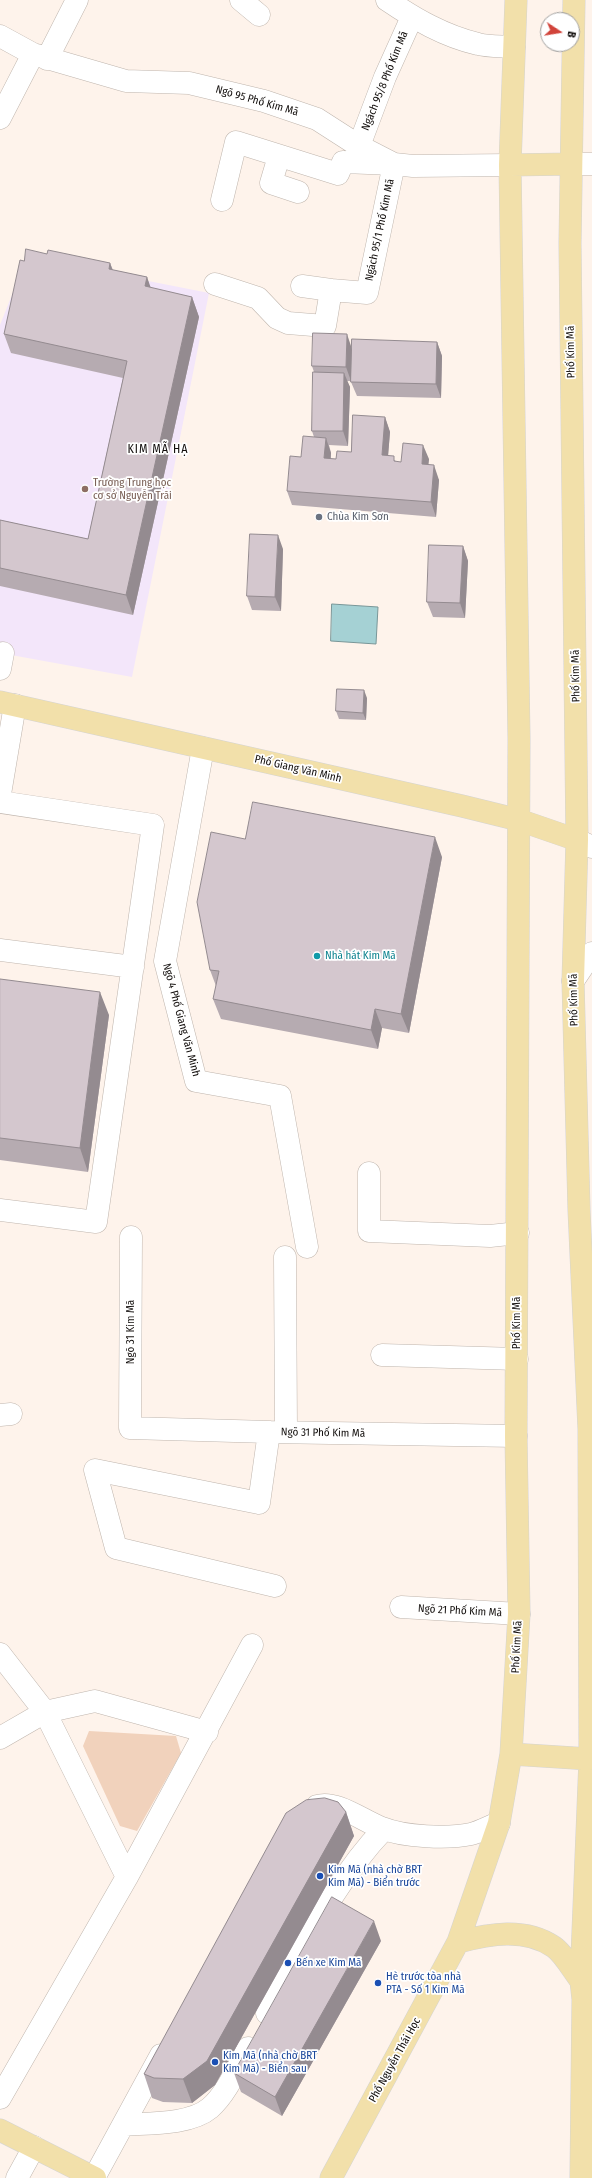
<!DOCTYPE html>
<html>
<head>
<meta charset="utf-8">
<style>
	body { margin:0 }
	#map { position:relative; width:592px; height:2178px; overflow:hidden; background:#fef3eb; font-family:"Fira Sans Condensed",sans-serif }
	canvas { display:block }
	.north { position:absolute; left:540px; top:12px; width:40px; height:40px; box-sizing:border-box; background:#fff; border:1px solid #a09f9e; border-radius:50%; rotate:102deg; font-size:11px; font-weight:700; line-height:16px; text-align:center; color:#120e0c }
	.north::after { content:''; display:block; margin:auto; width:14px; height:18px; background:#d1433a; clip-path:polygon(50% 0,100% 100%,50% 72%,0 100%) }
</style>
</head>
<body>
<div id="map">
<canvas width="592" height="2178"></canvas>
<div class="north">B</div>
</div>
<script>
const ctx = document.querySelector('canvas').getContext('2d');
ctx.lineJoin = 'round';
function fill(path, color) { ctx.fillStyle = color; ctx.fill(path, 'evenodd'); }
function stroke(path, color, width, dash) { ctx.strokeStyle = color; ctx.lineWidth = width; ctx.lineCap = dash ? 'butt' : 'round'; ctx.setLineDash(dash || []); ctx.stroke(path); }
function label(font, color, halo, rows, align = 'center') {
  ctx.font = font + ' "Fira Sans Condensed",sans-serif'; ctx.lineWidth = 3.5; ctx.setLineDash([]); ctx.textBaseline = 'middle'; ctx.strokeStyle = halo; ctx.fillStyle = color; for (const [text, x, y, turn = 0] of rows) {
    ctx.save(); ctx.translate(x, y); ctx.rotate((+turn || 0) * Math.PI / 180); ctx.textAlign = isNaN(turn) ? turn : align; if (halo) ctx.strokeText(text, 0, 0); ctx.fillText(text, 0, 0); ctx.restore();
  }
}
fill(new Path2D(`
	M27 257 209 293 132 677 0 653V325Z`), '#f3e6fa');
fill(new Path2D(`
	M89 1731 176 1736 181 1753 137 1831 120 1826 83 1746Z`), '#f1d2bc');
const water = new Path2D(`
	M332 604 378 607 376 644 331 641Z`);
fill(water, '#a5d1d4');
stroke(water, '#799698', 1);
const minor = new Path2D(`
	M241 0 259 15
	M387 0C415 19 444 36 478 44 489 47 503 46 514 47
	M0 36 33 54 126 81 189 83 264 101 317 119 359 146 394 164 413 166 510 165
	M47 59 77 0
	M0 118 33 54
	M359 146 385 77 412 17
	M279 156 271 183 298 192
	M570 164H592
	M215 284 258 298 277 318 288 323 325 326 331 290 367 293 394 164 343 162 338 174 236 142 222 200
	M302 286 331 290
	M0 669 3 653
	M203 748 165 961 196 1081 280 1096 307 1247
	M0 794 15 705
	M0 802 153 825 96 1222 0 1210
	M577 840 592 847
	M0 950 133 967
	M573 981 592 953
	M369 1173V1231L490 1236 518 1233
	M131 1237 130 1428 269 1432 516 1436
	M285 1257 286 1432
	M382 1355 517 1359
	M0 1415 11 1414
	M269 1432 259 1503 95 1470 116 1548 275 1586
	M401 1607 519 1614
	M0 1654 45 1712 95 1701 207 1732
	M0 1738 45 1712 127 1877
	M317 1806C337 1800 363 1821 382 1828 404 1837 448 1839 471 1834 480 1832 490 1826 499 1823
	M267 2013C303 1950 333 1882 384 1829
	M0 2098 127 1877 252 1645
	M123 2125C147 2123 190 2125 210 2108 227 2093 237 2068 248 2048
	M17 2178 34 2147
	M94 2178 161 2055`);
const major = new Path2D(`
	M574 0 570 243 577 840 573 981 579 1210 589 1429 590 1759 581 1981 583 1999 581 2178
	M510 165 570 164
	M0 702 462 806 519 820 577 840
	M511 1754 590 1759
	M458 1942C489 1934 525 1927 554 1947 564 1954 573 1971 581 1981
	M0 2130 95 2178
	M331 2178 458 1942 499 1823 511 1754 519 1614 516 1436 519 739 510 165 516 0`);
stroke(minor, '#bfb5ad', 23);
stroke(major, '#d4d4d3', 23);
stroke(minor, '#fff', 22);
stroke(major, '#f2e0aa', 22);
fill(new Path2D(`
	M47 254 110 263 113 270 147 277 150 288 192 297 199 317 133 615 0 586V520L88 539 123 378 11 353 4 334Z
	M437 342 442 356 441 398 357 396 351 382Z
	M352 349 351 381H347L350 387 348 446 329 445 331 453V459H336L351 452 385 417 390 432 388 455 397 462H401L429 459 428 465 439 480 436 517 292 505 287 491 301 457 314 437 312 431 314 372 312 366Z
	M463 546 468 561 465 618 433 617 427 602Z
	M283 549 281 611 252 610 247 596Z
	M367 698 366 720 339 719 336 711Z
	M245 839 442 857 409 1033 382 1028 378 1049 221 1019 213 999 216 986 210 970Z
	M0 979 109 1015 88 1172 0 1160Z
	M346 1812 354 1836 215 2085 192 2103 163 2102 152 2098 144 2074Z
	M381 1941 282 2116 241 2092 234 2073Z`), '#b6abb1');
fill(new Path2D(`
	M110 263 117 283 109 269Z
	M147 277 154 297 145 286Z
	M192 297 199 317 133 615 126 595Z
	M347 334 352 349 351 381 346 367Z
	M437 342 442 356 441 398 436 384Z
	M344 373 350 387 348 446 343 431Z
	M385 417 390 432 387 469 382 455Z
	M326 438 331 453 329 473 324 458Z
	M423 445 429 459 427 478 422 464Z
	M434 465 439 480 436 517 431 502Z
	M278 535 283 549 281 611 275 597Z
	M463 546 468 561 465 618 460 603Z
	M364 690 367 698 366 720 363 713Z
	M435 837 442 857 409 1033 401 1014Z
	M100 992 109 1015 88 1172 80 1148Z
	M375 1009 382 1028 378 1049 371 1030Z
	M346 1812 354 1836 215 2085 192 2103 183 2079Z
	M374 1921 381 1941 282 2116 275 2097Z`), '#948b90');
const building = new Path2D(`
	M26 249 47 254 48 250 110 263 109 269 147 277 145 286 192 297 126 595 0 568V520L88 539 127 361 4 334 20 260 24 261Z
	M313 333 347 334 346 367 312 366Z
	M352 339 437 342 436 384 351 382Z
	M313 372 344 373 343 431H312Z
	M353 415 385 417 382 455 394 456V461L401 462 403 443 423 445 422 464 434 465 431 502 287 491 290 456 301 457 303 436 326 438 324 458 336 459 337 451 351 452Z
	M250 534 278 535 275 597 247 596Z
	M429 545 463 546 460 603 427 602Z
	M337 689 364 690 363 713 336 711Z
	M253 802 435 837 401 1014 375 1009 371 1030 213 999 219 971 210 970 197 902 211 832 245 839Z
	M0 979 100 992 80 1148 0 1138Z
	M325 1798 338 1802 346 1812 207 2061 183 2079 154 2078 144 2074 286 1813 306 1800Z
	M332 1897 374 1921 275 2097 234 2073Z`);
fill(building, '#d4c7ce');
stroke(building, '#948b90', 1);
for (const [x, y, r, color] of [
	[85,489,4,"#8d6e63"],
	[319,517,4,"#6b7280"],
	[317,956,4,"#0f9aa8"],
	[320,1876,4,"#1a4fb4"],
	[288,1963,4,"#1a4fb4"],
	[378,1983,4,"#1a4fb4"],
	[215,2062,4,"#1a4fb4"]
]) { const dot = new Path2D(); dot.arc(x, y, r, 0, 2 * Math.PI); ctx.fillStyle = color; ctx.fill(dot); stroke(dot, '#fff', 1.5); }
label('11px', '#120e0c', '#fff', [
	["Ngách 95/8 Phố Kim Mã",385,81,-68],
	["Ngõ 95 Phố Kim Mã",257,101,16],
	["Ngách 95/1 Phố Kim Mã",380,230,-78],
	["Phố Kim Mã",571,352,-91],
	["Phố Kim Mã",576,676,-91],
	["Phố Giang Văn Minh",298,769,13],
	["Phố Kim Mã",574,1000,-91],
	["Ngõ 4 Phố Giang Văn Minh",181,1020,75],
	["Phố Kim Mã",517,1323,-90],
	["Ngõ 31 Kim Mã",131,1332,-90],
	["Ngõ 31 Phố Kim Mã",323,1433,1],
	["Ngõ 21 Phố Kim Mã",460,1611,3],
	["Phố Kim Mã",517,1647,-87],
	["Phố Nguyễn Thái Học",395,2060,-61]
]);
label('11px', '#785e54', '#fff', [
	["Trường Trung học",93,483],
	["cơ sở Nguyễn Trãi",93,496]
], 'left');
label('11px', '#5b616d', '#fff', [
	["Chùa Kim Sơn",327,517]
], 'left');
label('11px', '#0d838f', '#fff', [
	["Nhà hát Kim Mã",325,956]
], 'left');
label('11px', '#164399', '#fff', [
	["Kim Mã (nhà chờ BRT",328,1870],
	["Kim Mã) - Biển trước",328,1883],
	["Bến xe Kim Mã",296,1963],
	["Hè trước tòa nhà",386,1977],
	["PTA - Số 1 Kim Mã",386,1990],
	["Kim Mã (nhà chờ BRT",223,2056],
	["Kim Mã) - Biển sau",223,2069]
], 'left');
ctx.letterSpacing = '1px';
label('12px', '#120e0c', '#fff', [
	["KIM MÃ HẠ",158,450]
]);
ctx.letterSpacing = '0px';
</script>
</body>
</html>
